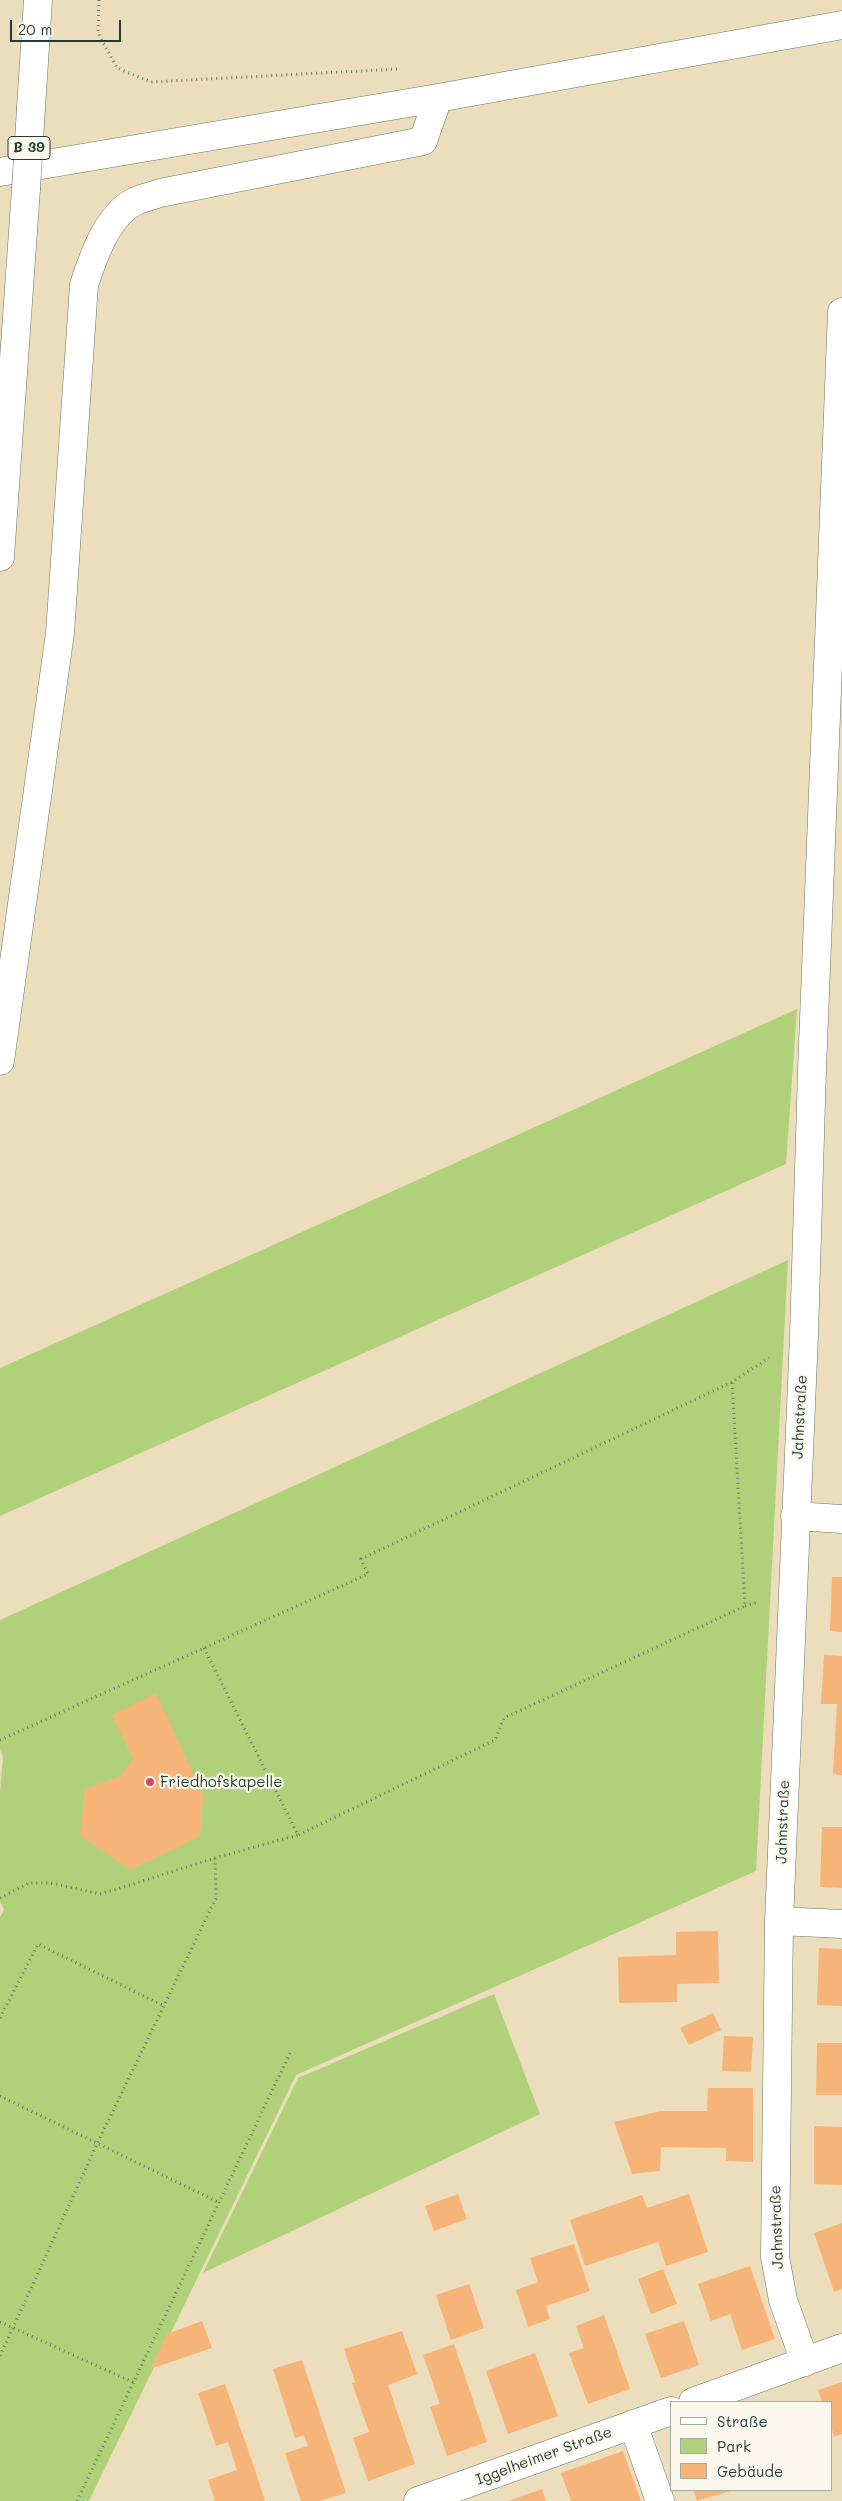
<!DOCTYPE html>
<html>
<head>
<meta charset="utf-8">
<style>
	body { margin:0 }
	#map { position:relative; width:842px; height:2501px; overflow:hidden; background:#ecdebc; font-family:Mali,sans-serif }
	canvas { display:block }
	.legend { position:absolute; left:670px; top:2401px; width:162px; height:90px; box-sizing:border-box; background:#fbf7ec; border:1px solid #a3ada2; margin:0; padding:6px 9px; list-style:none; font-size:15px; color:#1f3d34 }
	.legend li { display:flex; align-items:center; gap:10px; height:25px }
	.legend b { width:25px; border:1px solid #a3ada2 }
	.scale { position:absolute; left:10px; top:20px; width:111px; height:22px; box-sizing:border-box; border:2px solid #1f3d34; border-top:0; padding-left:6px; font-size:15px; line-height:18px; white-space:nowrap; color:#1f3d34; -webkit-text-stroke:4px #fbf7ec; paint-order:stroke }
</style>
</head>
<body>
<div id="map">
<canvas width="842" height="2501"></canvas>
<ul class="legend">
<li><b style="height:6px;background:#fff"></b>Straße</li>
<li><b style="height:14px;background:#b0d179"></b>Park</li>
<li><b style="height:14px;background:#f6b479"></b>Gebäude</li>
</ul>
<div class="scale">20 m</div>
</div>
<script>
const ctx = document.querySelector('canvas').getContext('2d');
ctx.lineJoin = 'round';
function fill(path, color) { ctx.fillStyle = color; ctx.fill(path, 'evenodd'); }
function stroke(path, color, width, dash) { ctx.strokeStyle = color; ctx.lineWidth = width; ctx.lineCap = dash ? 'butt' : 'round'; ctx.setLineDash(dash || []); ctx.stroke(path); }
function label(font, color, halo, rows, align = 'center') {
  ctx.font = font + ' Mali,sans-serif'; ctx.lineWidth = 4.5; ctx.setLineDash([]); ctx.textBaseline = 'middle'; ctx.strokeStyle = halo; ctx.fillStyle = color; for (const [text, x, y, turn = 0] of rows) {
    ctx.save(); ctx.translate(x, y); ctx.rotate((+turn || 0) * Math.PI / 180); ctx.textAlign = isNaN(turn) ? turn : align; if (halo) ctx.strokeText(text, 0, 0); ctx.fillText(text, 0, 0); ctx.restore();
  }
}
fill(new Path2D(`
	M797 1009 786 1164 0 1516V1368Z
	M788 1260 756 1871 296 2075 89 2501H0V1917L4 1910 0 1901V1792L3 1757 0 1750V1620Z
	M494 1994 540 2114 203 2273 298 2078Z`), '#b0d179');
fill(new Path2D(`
	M832 1577H842V1632L830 1631Z
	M824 1655 842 1656V1775L833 1774 837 1704H821Z
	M156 1693 203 1795 200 1836 130 1870 80 1835 85 1789 120 1776 133 1759 112 1715Z
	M822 1827H842V1888L820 1887Z
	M718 1931 719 1983 677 1984V2002L619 2003 618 1957 676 1955V1932Z
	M819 1948 842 1949V2006L817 2005Z
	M713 2013 721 2030 689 2045 680 2028Z
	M724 2036 753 2037 751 2072 722 2071Z
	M817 2043H842V2095H816Z
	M708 2088H753V2162L726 2161V2148L661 2147 660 2171 632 2174 614 2122 661 2111H707Z
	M814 2126 842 2127V2185L814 2184Z
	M458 2194 467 2219 434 2231 425 2206Z
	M689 2194 708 2252 666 2266 658 2242 585 2266 570 2220 642 2195 647 2208Z
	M842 2223V2289L834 2292 814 2233Z
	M574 2244 590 2291 546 2306 550 2319 528 2327 516 2290 538 2282 530 2258Z
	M750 2266 775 2339 742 2350 730 2314 711 2321 698 2284Z
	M663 2269 677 2304 651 2314 638 2279Z
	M469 2284 484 2328 451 2340 436 2295Z
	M604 2315 630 2389 588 2404 569 2353 584 2348 576 2326Z
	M202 2321 212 2348 150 2369 167 2334Z
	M684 2321 699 2365 661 2378 645 2334Z
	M402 2331 417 2374 388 2385 415 2464 368 2481 353 2438 369 2432 352 2383 355 2382 344 2349Z
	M454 2344 487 2442 447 2456 430 2407 440 2404 423 2355Z
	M535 2353 558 2416 508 2434 486 2371Z
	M302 2360 346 2493 320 2501H301L285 2453 308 2446 304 2435 295 2438 273 2369Z
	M842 2382V2434L834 2437 831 2426V2402H822L818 2390Z
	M225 2384 253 2464 265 2501H215L208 2480 237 2470 228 2442 216 2446 198 2393Z
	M623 2451 641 2501H571L561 2473Z
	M542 2489 546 2501H508Z
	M693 2490H734L697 2501Z`), '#f6b479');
const minor = new Path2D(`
	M0 172 438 98 842 25
	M0 1061 60 633 84 285C93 257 107 216 134 202 142 198 152 196 160 193L423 141 438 98
	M795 1516 842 1519
	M779 1921 842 1924
	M805 2362 783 2300 775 2257 779 1921 804 1335 812 1070 842 312
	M693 2402 842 2348
	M633 2424 660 2501
	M418 2501 671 2411`);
const major = new Path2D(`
	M31 108 38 0
	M0 557 26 189`);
stroke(minor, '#677564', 29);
stroke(major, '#677564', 29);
stroke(new Path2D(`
	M99 0 98 33 117 68 151 82 398 69
	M745 1606 758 1602
	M204 1648 298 1835 495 1740 504 1718 745 1606 732 1382
	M0 1740 368 1574 361 1559 732 1382 769 1358
	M0 1898 29 1883H50L101 1894 215 1858 298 1835
	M0 2018 38 1944 164 2006
	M0 2096 220 2203
	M0 2322 135 2383
	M0 2356 97 2144 216 1898 215 1858
	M77 2501 291 2051`), '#677564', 3, [1, 4]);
stroke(minor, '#fff', 28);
stroke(major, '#fff', 28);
const majorBridge = new Path2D(`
	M26 189 31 108`);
stroke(majorBridge, '#677564', 29, []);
stroke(majorBridge, '#fff', 28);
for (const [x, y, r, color] of [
	[150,1782,5,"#d1495b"]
]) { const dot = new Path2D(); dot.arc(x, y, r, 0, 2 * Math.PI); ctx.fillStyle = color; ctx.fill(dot); stroke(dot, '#fbf7ec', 2); }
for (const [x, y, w] of [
	[29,148,42]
]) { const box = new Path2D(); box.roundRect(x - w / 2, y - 11.5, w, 23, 4); ctx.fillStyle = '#fbf7ec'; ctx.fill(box); stroke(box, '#1f3d34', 1); }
label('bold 14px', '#1f3d34', null, [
	["B 39",29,148]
]);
label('15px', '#1f3d34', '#fbf7ec', [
	["Jahnstraße",800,1417,-87],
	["Jahnstraße",783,1822,-88],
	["Jahnstraße",777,2227,-92],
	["Iggelheimer Straße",544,2456,-20]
]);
label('15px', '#1f3d34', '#fbf7ec', [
	["Friedhofskapelle",160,1782]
], 'left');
</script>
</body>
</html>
